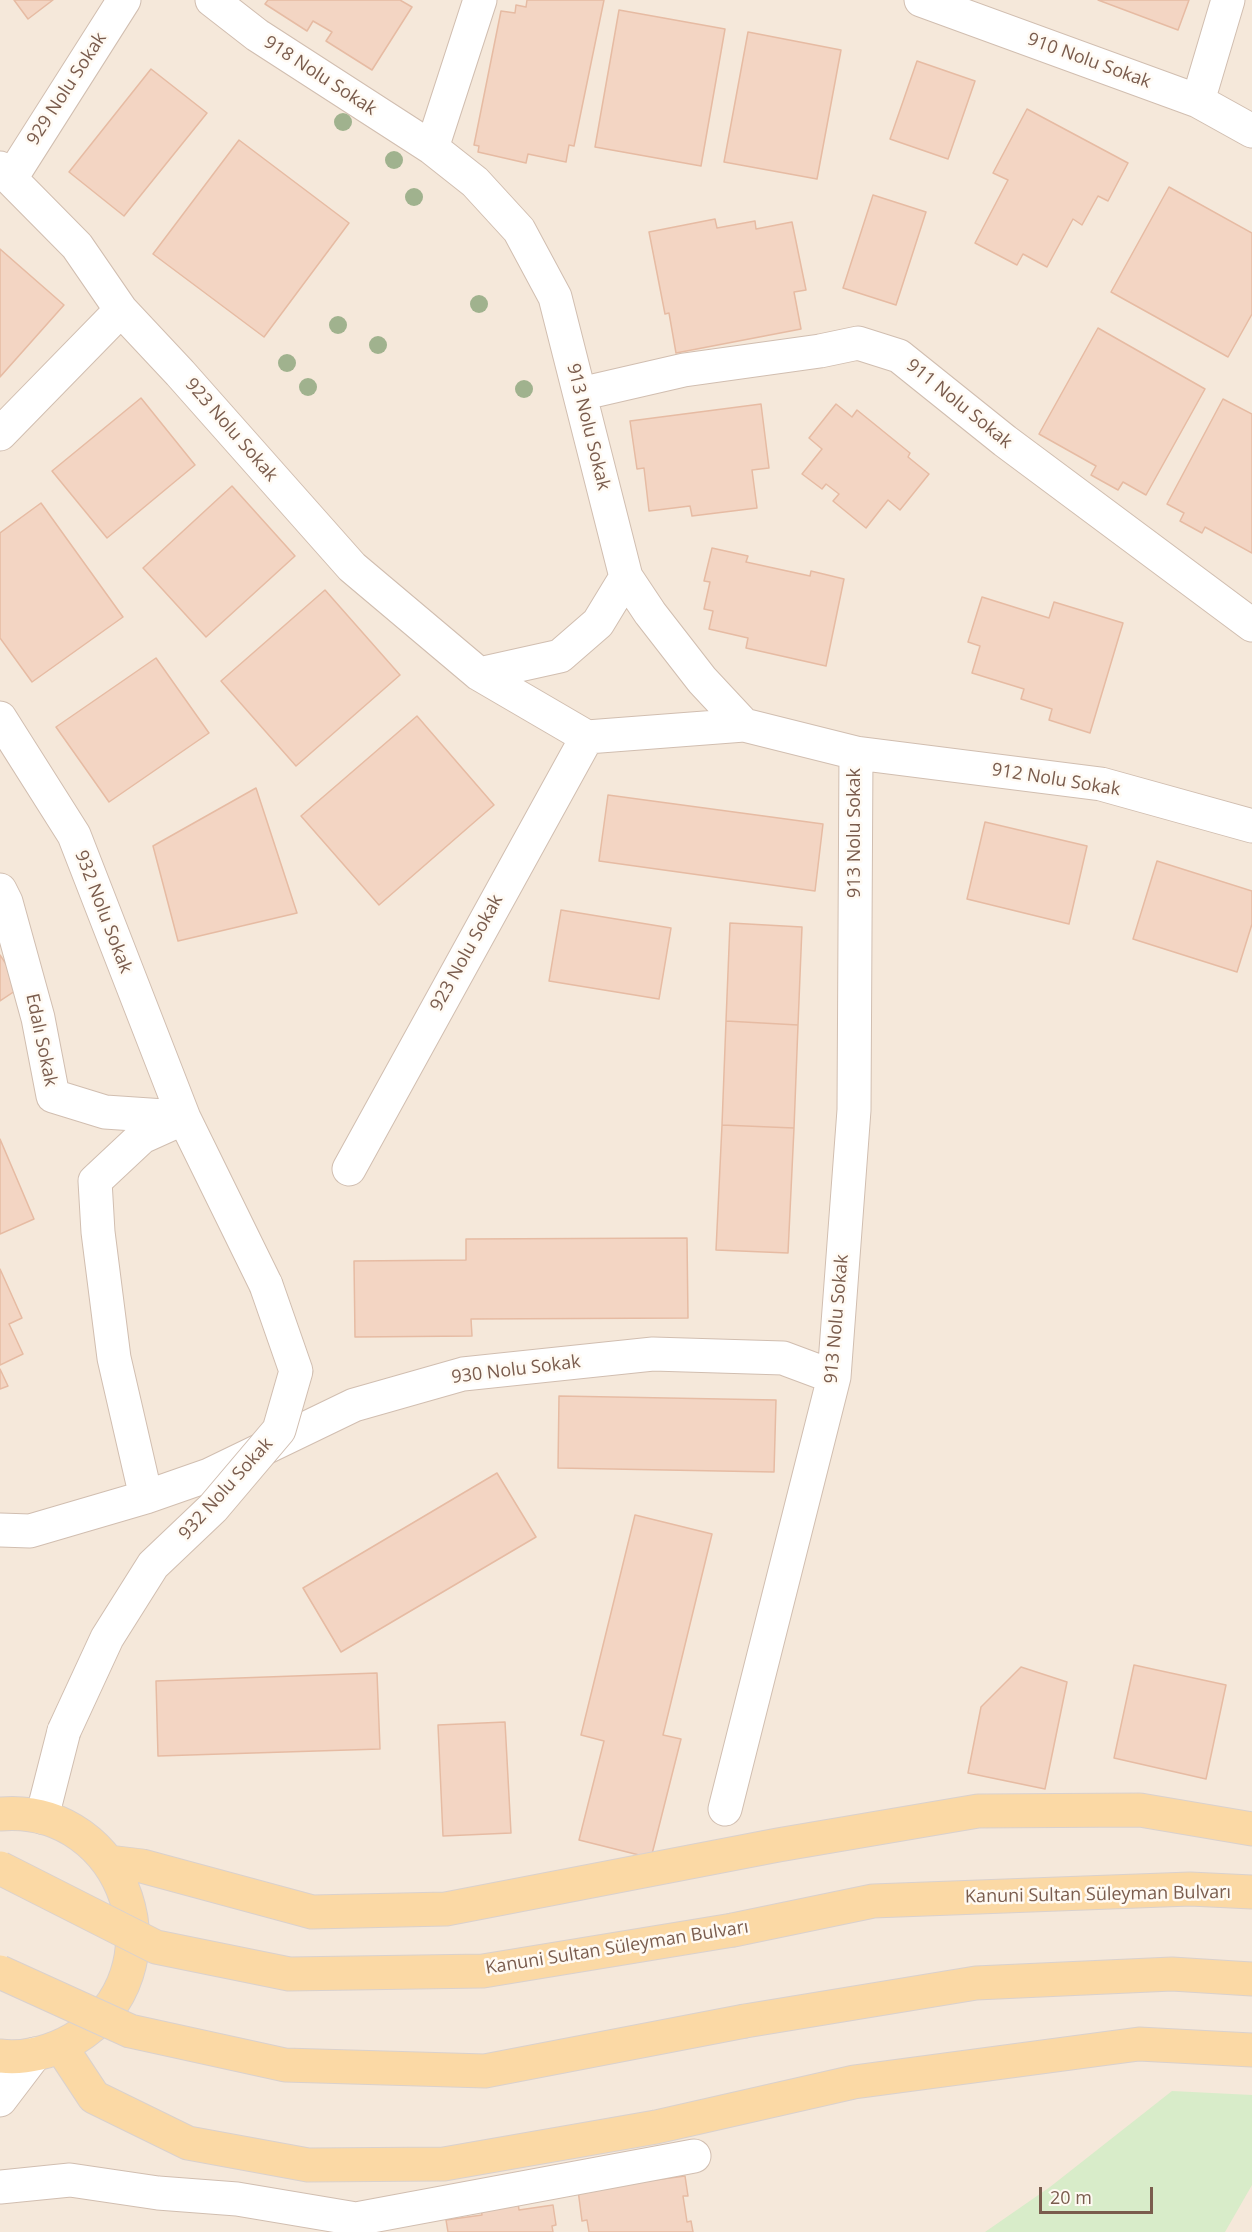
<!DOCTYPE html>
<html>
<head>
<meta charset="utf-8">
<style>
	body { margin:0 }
	#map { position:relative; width:1252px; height:2232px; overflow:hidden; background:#fdf6ec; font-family:"Open Sans",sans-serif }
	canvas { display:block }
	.scale { position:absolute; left:1039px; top:2187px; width:114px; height:27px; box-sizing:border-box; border:3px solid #7a5c4d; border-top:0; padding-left:8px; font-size:18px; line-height:21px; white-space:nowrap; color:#7a5c4d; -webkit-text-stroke:4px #fffaf3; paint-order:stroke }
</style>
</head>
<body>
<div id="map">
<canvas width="1252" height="2232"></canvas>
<div class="scale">20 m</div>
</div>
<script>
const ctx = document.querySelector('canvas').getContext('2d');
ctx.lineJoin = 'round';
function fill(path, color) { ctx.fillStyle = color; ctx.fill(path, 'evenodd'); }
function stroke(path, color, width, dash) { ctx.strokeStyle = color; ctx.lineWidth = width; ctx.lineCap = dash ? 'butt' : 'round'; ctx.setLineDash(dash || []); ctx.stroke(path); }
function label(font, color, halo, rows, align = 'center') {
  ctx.font = font + ' "Open Sans",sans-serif'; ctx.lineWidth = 5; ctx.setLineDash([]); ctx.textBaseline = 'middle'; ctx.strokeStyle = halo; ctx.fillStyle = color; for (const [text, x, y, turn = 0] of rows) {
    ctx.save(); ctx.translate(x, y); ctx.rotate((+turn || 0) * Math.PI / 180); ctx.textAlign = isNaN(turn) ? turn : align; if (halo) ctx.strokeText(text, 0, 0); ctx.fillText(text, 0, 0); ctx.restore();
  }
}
fill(new Path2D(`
	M0 0H1252V2232H0Z`), '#f5e8da');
fill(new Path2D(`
	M1172 2091 1252 2095V2185L1225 2232H985L1050 2187Z`), '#d8ecc9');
const building = new Path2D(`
	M14 0H53L28 19Z
	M268 0H400L412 7 372 70 326 41 332 32 313 21 307 31 265 4Z
	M527 0H604L574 146 569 145 566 162 528 154 526 163 478 152 479 146 474 145 501 11 515 13 516 5 526 7Z
	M1098 0H1189L1178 30Z
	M619 10 725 29 701 166 595 147Z
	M748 32 841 50 817 179 724 162Z
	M917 61 975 81 948 159 890 139Z
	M151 69 207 113 124 216 69 172Z
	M1027 109 1128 163 1108 201 1098 196 1082 225 1073 219 1047 267 1023 254 1017 265 975 243 1008 180 993 173Z
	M239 140 349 223 264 337 153 254Z
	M1169 187 1252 233V314L1228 357 1111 292Z
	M873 195 926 212 896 305 843 288Z
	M715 219 717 228 755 221 756 229 792 222 806 290 794 292 801 329 676 353 669 313 665 314 649 232Z
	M0 249 64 305 0 377Z
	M1098 328 1205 389 1146 495 1123 482 1118 490 1091 475 1096 466 1039 434Z
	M141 398 195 465 107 538 52 471Z
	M1223 399 1252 414V553L1205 527 1202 533 1180 521 1184 513 1167 504Z
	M761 404 769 468 752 470 757 508 692 516 690 506 649 511 644 468 637 469 630 421Z
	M836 404 852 417 857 410 910 453 908 457 929 474 900 510 888 500 866 528 833 501 839 494 826 484 822 489 802 474 822 449 809 438Z
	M232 486 295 556 206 637 143 568Z
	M41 503 123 617 32 682 0 638V533Z
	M712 548 748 556 746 562 810 576 811 571 844 579 826 666 746 648 748 638 709 629 713 611 704 609 710 582 704 581Z
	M325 590 400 675 296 766 221 681Z
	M982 597 1049 618 1054 602 1123 623 1090 733 1049 720 1052 709 1021 699 1024 689 972 673 980 646 968 642Z
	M156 658 209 733 109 802 56 727Z
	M417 716 494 805 379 905 301 816Z
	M256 788 297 913 178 941 153 846Z
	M608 795 823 824 815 891 599 861Z
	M985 822 1087 846 1069 924 967 899Z
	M1157 861 1252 891V924L1237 972 1133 939Z
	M561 910 671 928 659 999 549 981Z
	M730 923 802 927 798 1025 726 1021Z
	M0 955 21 987 0 1001Z
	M726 1021 798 1025 794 1128 722 1125Z
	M722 1125 794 1128 788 1253 716 1250Z
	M0 1139 34 1219 0 1234Z
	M687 1238 688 1318 471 1319 472 1336 355 1337 354 1261 466 1260V1239Z
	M0 1269 22 1318 9 1324 23 1354 0 1365Z
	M0 1369 8 1386 0 1389Z
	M559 1396 776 1400 774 1472 558 1468Z
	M497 1473 536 1537 341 1652 303 1588Z
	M635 1515 712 1534 663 1735 681 1739 651 1858 579 1840 604 1741 581 1735Z
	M1134 1665 1226 1685 1206 1779 1114 1758Z
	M1021 1667 1067 1682 1045 1789 968 1773 981 1707Z
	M377 1673 380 1749 158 1756 156 1681Z
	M505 1722 511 1833 443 1836 438 1725Z
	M685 2176 688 2196H683L687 2222 691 2221 693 2232H589L587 2220 582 2221 578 2190Z
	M518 2203 519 2210 553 2205 556 2225 552 2226 553 2232H448L446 2220 482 2215 481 2208Z`);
fill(building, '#f3d5c3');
stroke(building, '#e6bba3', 1.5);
const minor = new Path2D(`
	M212 0 257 35 432 148
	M480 0 432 148 475 182 519 230 555 297 626 577 650 613 702 680 744 725 856 753 854 1110 834 1377 725 1809
	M921 0 1198 101 1252 131
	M1198 101 1228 0
	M0 168 77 246 121 310 180 373 352 567 479 674 587 737 744 725
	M11 178 124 0
	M580 394 684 370 820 351 858 343 899 356 1005 441 1252 625
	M0 434 121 310
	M479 674 560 656 598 623 626 577
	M0 718 74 835 184 1118 266 1285
	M856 753 1101 784 1252 826
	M0 890 6 902 38 1018 53 1096 105 1112 179 1117
	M349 1169 587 737
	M146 1497 114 1358 98 1232 95 1181 142 1137 184 1118
	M0 1530 30 1531 146 1497 209 1475 354 1405 463 1374 653 1354 783 1358 834 1377
	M42 1817 64 1731
	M0 2187 70 2180 158 2193 237 2199 356 2219 694 2156`);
const tertiary = new Path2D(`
	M0 2100 35 2054`);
const primary = new Path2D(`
	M0 1814C127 1803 184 1973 74 2039 52 2052 25 2059 0 2056
	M109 1862 142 1866 312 1912 446 1909 778 1845 978 1811 1140 1810 1252 1829
	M733 1930 873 1901 1190 1889 1252 1892
	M745 2021 976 1983 1172 1974 1252 1979
	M61 2047 94 2097 188 2143 308 2165 444 2164 656 2127 854 2082 1139 2044 1252 2050`);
stroke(minor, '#d1beb0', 35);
stroke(tertiary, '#d1beb0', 35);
stroke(primary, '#dad1cd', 35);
stroke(minor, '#fff', 33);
stroke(tertiary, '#fff', 33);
stroke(primary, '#fbd9a5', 33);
const minorBridge = new Path2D(`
	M64 1731 107 1638 153 1565 213 1508 279 1430 296 1371 266 1285`);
const primaryBridge = new Path2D(`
	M0 1868 156 1947 289 1974 483 1971 733 1930
	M0 1972 130 2031 285 2065 485 2071 745 2021`);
stroke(minorBridge, '#d1beb0', 35, []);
stroke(primaryBridge, '#dad1cd', 35, []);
stroke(minorBridge, '#fff', 33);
stroke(primaryBridge, '#fbd9a5', 33);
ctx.fillStyle = '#a0b28e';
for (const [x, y] of [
	[343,122],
	[394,160],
	[414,197],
	[479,304],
	[338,325],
	[378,345],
	[287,363],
	[308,387],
	[524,389]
]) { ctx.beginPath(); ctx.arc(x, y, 9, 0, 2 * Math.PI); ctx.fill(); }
label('18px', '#7a5c4d', '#fffaf3', [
	["910 Nolu Sokak",1089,61,20],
	["918 Nolu Sokak",320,76,33],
	["929 Nolu Sokak",67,89,-57],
	["911 Nolu Sokak",959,404,39],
	["913 Nolu Sokak",588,427,76],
	["923 Nolu Sokak",231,430,49],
	["912 Nolu Sokak",1056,780,9],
	["913 Nolu Sokak",855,833,-90],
	["932 Nolu Sokak",103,912,69],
	["923 Nolu Sokak",467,953,-61],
	["Edalı Sokak",41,1040,78],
	["913 Nolu Sokak",837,1319,-85],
	["930 Nolu Sokak",516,1370,-7],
	["932 Nolu Sokak",226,1489,-48],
	["Kanuni Sultan Süleyman Bulvarı",1098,1895,-1],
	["Kanuni Sultan Süleyman Bulvarı",617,1948,-9]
]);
</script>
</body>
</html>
